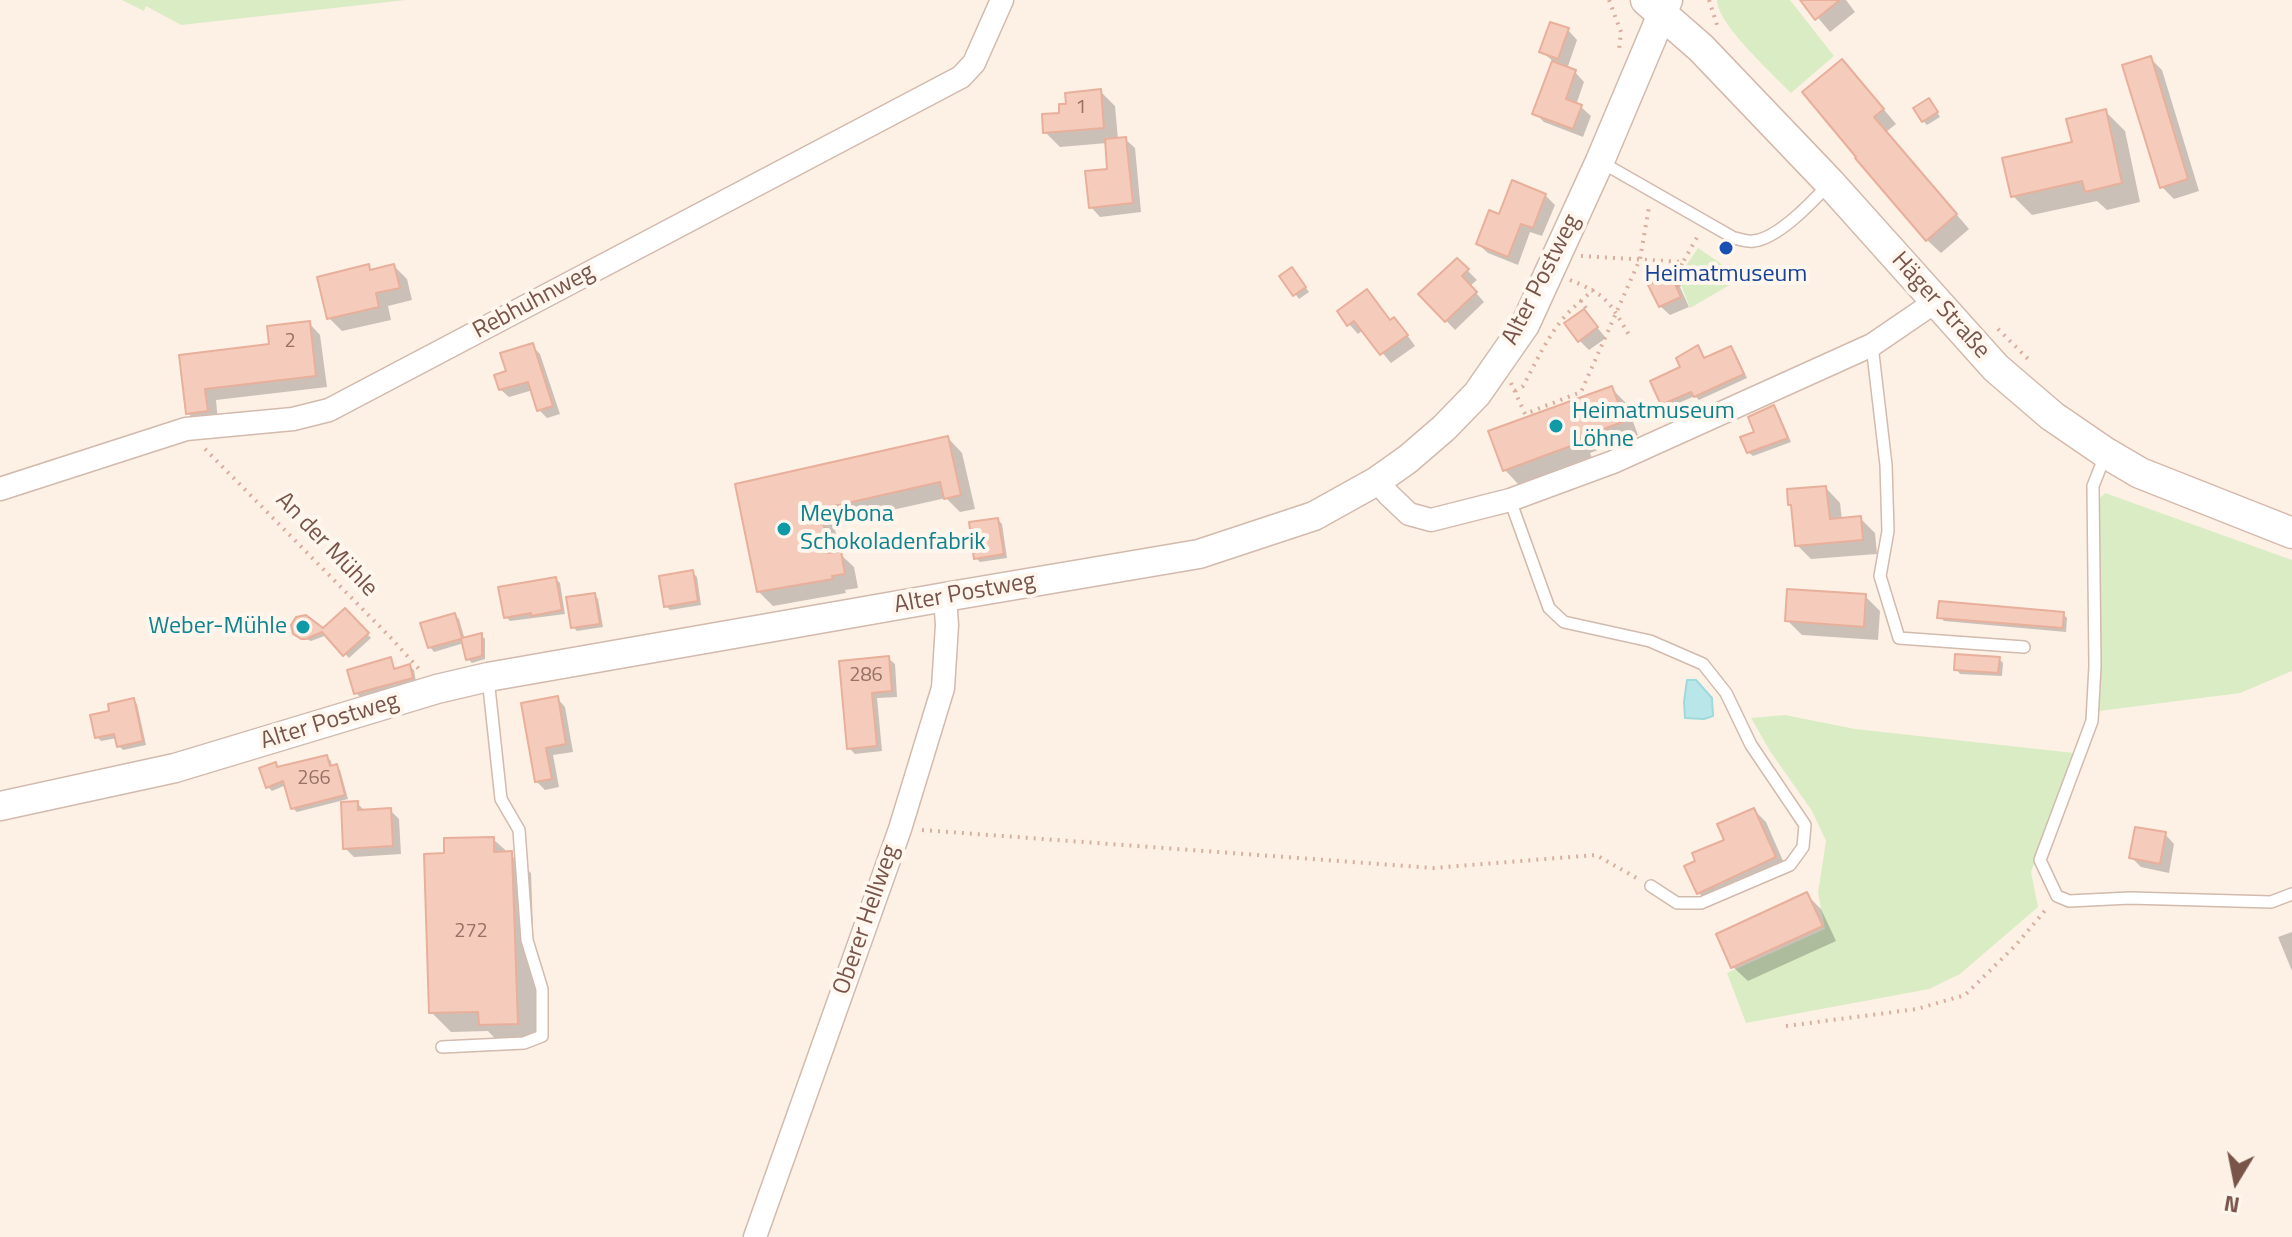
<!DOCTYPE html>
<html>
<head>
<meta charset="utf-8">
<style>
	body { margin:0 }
	#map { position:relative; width:2292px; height:1237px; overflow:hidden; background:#fdf1e6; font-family:"Titillium Web",sans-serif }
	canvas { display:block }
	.north { position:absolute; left:2196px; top:1141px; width:80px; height:80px; -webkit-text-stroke:6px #fff6ed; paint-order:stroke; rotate:190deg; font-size:22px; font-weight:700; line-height:32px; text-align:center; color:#785449 }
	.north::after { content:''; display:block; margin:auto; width:28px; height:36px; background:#785449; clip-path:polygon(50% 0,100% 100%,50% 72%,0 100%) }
</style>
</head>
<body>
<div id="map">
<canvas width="2292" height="1237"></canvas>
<div class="north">N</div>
</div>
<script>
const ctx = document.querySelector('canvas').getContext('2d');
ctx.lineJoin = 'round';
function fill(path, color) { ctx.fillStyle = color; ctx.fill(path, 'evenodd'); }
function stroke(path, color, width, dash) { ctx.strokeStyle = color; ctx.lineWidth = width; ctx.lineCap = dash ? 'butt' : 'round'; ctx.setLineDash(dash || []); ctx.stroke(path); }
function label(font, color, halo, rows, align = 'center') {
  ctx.font = font + ' "Titillium Web",sans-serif'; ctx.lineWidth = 8; ctx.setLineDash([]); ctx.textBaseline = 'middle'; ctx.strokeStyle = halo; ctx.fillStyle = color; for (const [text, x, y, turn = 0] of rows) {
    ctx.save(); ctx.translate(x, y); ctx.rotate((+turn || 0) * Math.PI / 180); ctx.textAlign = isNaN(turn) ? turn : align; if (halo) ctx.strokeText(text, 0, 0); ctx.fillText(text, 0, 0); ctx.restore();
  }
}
fill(new Path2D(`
	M122 0H406L181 25 146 6 144 11Z
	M1717 0H1790L1834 56 1791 93C1773 74 1717 24 1717 0Z
	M1698 248 1742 278 1690 308 1678 277Z
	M2105 493 2292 560V671L2240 693 2099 711 2100 498Z
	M1785 715 1855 729 2074 753 2031 872 2038 907 1960 974 1929 989 1746 1023 1727 973 1825 929 1818 893 1826 841 1812 811 1770 751 1751 718Z`), '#d9ecc3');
const water = new Path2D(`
	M1687 680H1696L1712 698 1713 716 1704 719 1685 718 1684 702Z`);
fill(water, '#b9e7e9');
stroke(water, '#9ed9db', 2);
fill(new Path2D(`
	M1803 0H1846L1855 12 1830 32Z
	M1568 30 1577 40 1567 69 1575 72 1584 82 1576 105 1581 107 1591 116 1583 137 1544 122 1535 113 1554 62 1541 51Z
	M2150 58 2162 70 2199 191 2174 199 2162 187Z
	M1855 75 1896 124 1886 132 1969 229 1941 253 1927 240Z
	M1100 91 1115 106 1118 139H1125L1135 148 1141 212 1100 217 1091 207 1109 170 1107 143 1060 147 1045 132 1068 105Z
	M1933 105 1940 117 1927 125 1923 121Z
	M2106 112 2125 131 2140 202 2107 210 2097 201 2032 215 2013 196 2074 143Z
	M1545 195 1555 205 1542 236 1530 232 1518 265 1488 253 1478 244 1500 217Z
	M1457 260 1477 280 1470 286 1484 302 1455 330 1421 294Z
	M394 266 407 279 412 300 388 306 391 320 342 331 329 318 368 267 373 271Z
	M1296 274 1309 292 1299 299 1282 276Z
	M1670 277 1680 287 1689 307 1670 315 1660 306Z
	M1367 292 1391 322 1403 329 1415 346 1391 363 1363 330 1358 334 1349 324Z
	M1584 312 1606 338 1589 350 1580 341Z
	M309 323 320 335 327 387 216 400 218 422 199 425 188 413 181 357 271 346Z
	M532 346 540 354 560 414 547 418 539 410 533 390 509 397 500 389 508 373Z
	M1697 348 1705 360 1731 348 1735 352 1747 378 1699 400 1695 396 1667 408 1663 404 1683 368Z
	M1611 388 1626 403 1638 435 1590 453 1592 458 1519 485 1505 470Z
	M1773 408 1778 412 1791 442 1753 456 1748 452 1757 433Z
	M948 438 962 453 975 509 960 512 946 498 834 523 839 553 854 567 858 588 845 590 846 593 773 606 759 592 737 485Z
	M1826 488 1840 503 1842 520 1860 518 1875 533 1877 554 1811 559 1797 545Z
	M998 520 1002 524 1007 558 980 562 976 558Z
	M693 573 697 577 701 605 670 610 666 606Z
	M556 579 560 583 565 614 510 621 506 617Z
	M594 595 598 599 603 627 577 631 573 627Z
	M1865 596 1880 611 1878 640 1802 635 1787 620Z
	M345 610 371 638 349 658 327 635 311 641 298 636 323 631Z
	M2063 614 2067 618 2066 632 1944 621 1940 617Z
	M455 615 459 619 465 640 481 635 485 639V659L472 663 468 659 464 643 434 652 430 647Z
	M888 658 895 664 897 697 877 698 882 751 855 754 849 748 841 662Z
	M390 659 396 670 409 666 414 670 416 682 360 697 356 693Z
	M1999 659 2003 663 2002 676 1960 674 1956 669Z
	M557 698 565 707 573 752 553 755 559 787 545 790 536 781Z
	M133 700 137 704 146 745 123 750 119 746 117 738 101 741 97 737 112 712Z
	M327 757 331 761 332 767 336 766 340 770 348 799 297 812 292 808 286 785 272 791 268 787 275 764 279 769Z
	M357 803 366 812 390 810 399 819 401 854 354 857 345 848Z
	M1754 810 1766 822 1787 870 1711 905 1698 892 1727 841Z
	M2165 834 2174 844 2169 873 2141 867 2132 858Z
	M493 839 531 873 537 1042 500 1044 488 1031 451 1032 431 1012 446 855Z
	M1807 895 1821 909 1836 941 1748 981 1733 967Z
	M2292 932V971L2278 937Z`), '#0003');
const building = new Path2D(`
	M1800 0H1840L1815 20Z
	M1550 22 1569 28 1558 59 1539 52Z
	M2151 56 2188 179 2160 188 2122 65Z
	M1842 59 1884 109 1874 117 1957 214 1926 241 1855 158 1856 157 1802 92Z
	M1552 61 1576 70 1566 99 1582 105 1573 129 1532 114Z
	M1101 89 1104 128 1043 133 1042 114 1059 113V104H1066L1065 93Z
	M1929 98 1938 112 1922 122 1913 108Z
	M2106 109 2122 183 2085 192 2082 181 2011 197 2002 158 2072 142 2066 119Z
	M1126 137 1133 203 1089 208 1085 171 1107 169 1105 139Z
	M1512 180 1546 194 1533 228 1521 224 1508 257 1476 244 1489 210 1499 214Z
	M1457 258 1469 269 1462 276 1477 292 1445 322 1418 294Z
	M369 264 370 270 394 264 400 288 376 293 379 307 327 319 317 277Z
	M1292 267 1306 287 1293 296 1279 276Z
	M1671 275 1681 297 1659 307 1648 285Z
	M1367 289 1390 320 1394 317 1408 335 1380 355 1354 321 1347 326 1337 311Z
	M1584 309 1598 327 1578 342 1564 323Z
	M310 321 316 376 205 389 208 411 186 414 179 355 269 344 267 326Z
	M533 343 553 406 537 411 528 382 499 390 494 375 506 371 500 353Z
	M1698 345 1704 358 1731 346 1744 374 1694 397 1691 392 1661 405 1650 381 1680 367 1676 358Z
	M1612 386 1625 421 1577 439 1579 443 1503 471 1488 431Z
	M1774 405 1788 438 1747 453 1740 437 1754 432 1748 417Z
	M948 436 961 495 944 499 940 482 821 509 828 553 841 551 845 574 832 576 833 579 757 592 735 484Z
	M1826 486 1830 519 1861 516 1863 540 1795 546 1791 505H1788L1787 489Z
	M998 518 1004 554 974 559 969 522Z
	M693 570 698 601 664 607 659 576Z
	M556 577 562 610 531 616V613L504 618 498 587Z
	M1787 589 1866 594 1864 627 1785 621Z
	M595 593 600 624 571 628 566 597Z
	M1939 601 2064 612 2063 628 1937 618Z
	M345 608 369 633 343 656 322 632 306 639H301L293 634 291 625 296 617 306 615 323 628Z
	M455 613 462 638 482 633V656L466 660 461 639 428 648 420 623Z
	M1955 654 2000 657 1998 673 1954 670Z
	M889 656 892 691 872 693 877 746 847 749 839 661Z
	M391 657 394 669 410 664 413 678 354 694 347 670Z
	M558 696 566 744 546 748 552 779 535 782 521 703Z
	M134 698 143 741 117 747 114 734 95 738 90 715 109 711 108 704Z
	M327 755 330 766 337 764 345 795 291 809 283 781 266 788 259 768 276 762 277 767Z
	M358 801V810L391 808 393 846 343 849 341 802Z
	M1754 808 1776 857 1697 894 1684 866 1695 861 1692 853 1724 840 1717 824Z
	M2135 827 2166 832 2160 864 2129 858Z
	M494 837V852L512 851 518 1024 479 1025 478 1012 429 1013 424 854 444 853V838Z
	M1807 892 1823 926 1731 968 1716 934Z`);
fill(building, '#f5cbbc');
stroke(building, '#e8af9b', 2);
const service = new Path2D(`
	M1601 162 1734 238C1740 239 1747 242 1753 241 1778 239 1813 201 1830 183
	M1872 345 1886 465 1888 531 1880 576 1899 638 2024 647
	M2106 453 2093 486 2095 666 2092 721 2040 860 2057 896 2069 901 2130 898 2271 902 2292 894
	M1510 500 1549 608 1564 622 1650 641 1703 664 1726 693 1751 745 1805 825 1803 847 1790 865 1701 903H1677L1651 886
	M442 1047 524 1043 542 1036V989L527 940 519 830 501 799 488 678`);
const minor = new Path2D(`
	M1377 481 1389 495 1409 514 1431 520 1510 500 1613 462 1872 345 1935 302
	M0 489 186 429 293 419 329 410 961 77 974 63 1002 0
	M755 1237 900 829 943 688 947 625 945 597`);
const tertiary = new Path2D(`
	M0 806 175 768 437 689 488 677 945 597 1199 554 1314 516 1377 481 1408 459 1444 428 1477 394 1525 325 1600 161 1668 0`);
const secondary = new Path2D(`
	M1646 0 1701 48 1830 183 1996 368 2052 416 2106 453 2140 473 2292 533`);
stroke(service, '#d2baad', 14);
stroke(minor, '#d2baad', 25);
stroke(tertiary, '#d2baad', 31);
stroke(secondary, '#d5b9ab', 33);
stroke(new Path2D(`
	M1609 0 1621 32 1619 50
	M1709 0 1718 28
	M1581 256 1683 262 1699 234
	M1570 280C1610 296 1610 304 1631 338
	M1679 287 1675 276 1683 262
	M1586 308 1581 301 1594 289
	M1998 329 2031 362
	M1511 383 1525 414 1581 392 1640 259 1649 207
	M1515 391 1523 386C1540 355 1553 323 1581 301
	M205 449 392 639 419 669
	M922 830 1433 868 1596 855 1640 880
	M1786 1026 1917 1009 1965 995 2015 946 2048 907`), '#daae9e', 4, [2, 6]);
stroke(service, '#fff', 11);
stroke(minor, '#fff', 22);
stroke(tertiary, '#fff', 28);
stroke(secondary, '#fff', 30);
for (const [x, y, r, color] of [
	[1726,248,8,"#1a4fb4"],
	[1556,426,8,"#0f9aa8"],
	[784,529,8,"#0f9aa8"],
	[303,627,8,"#0f9aa8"]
]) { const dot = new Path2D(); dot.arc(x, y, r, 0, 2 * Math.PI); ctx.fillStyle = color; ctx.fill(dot); stroke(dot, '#fff6ed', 3); }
label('20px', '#977266', null, [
	["1",1081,108],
	["2",290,342],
	["286",866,676],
	["266",314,779],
	["272",471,932]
]);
label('24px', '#164399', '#fff6ed', [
	["Heimatmuseum",1726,275]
]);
label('24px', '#785449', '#fff6ed', [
	["Alter Postweg",1542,280,-63],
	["Rebhuhnweg",534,302,-28],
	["Häger Straße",1940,306,48],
	["An der Mühle",326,545,46],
	["Alter Postweg",965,594,-10],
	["Alter Postweg",330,722,-17],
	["Oberer Hellweg",867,920,-71]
]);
label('24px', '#0d838f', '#fff6ed', [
	["Heimatmuseum",1572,412],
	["Löhne",1572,440],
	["Meybona",800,515],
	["Schokoladenfabrik",800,543],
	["Weber-Mühle",287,627,"right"]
], 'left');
</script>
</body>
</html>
